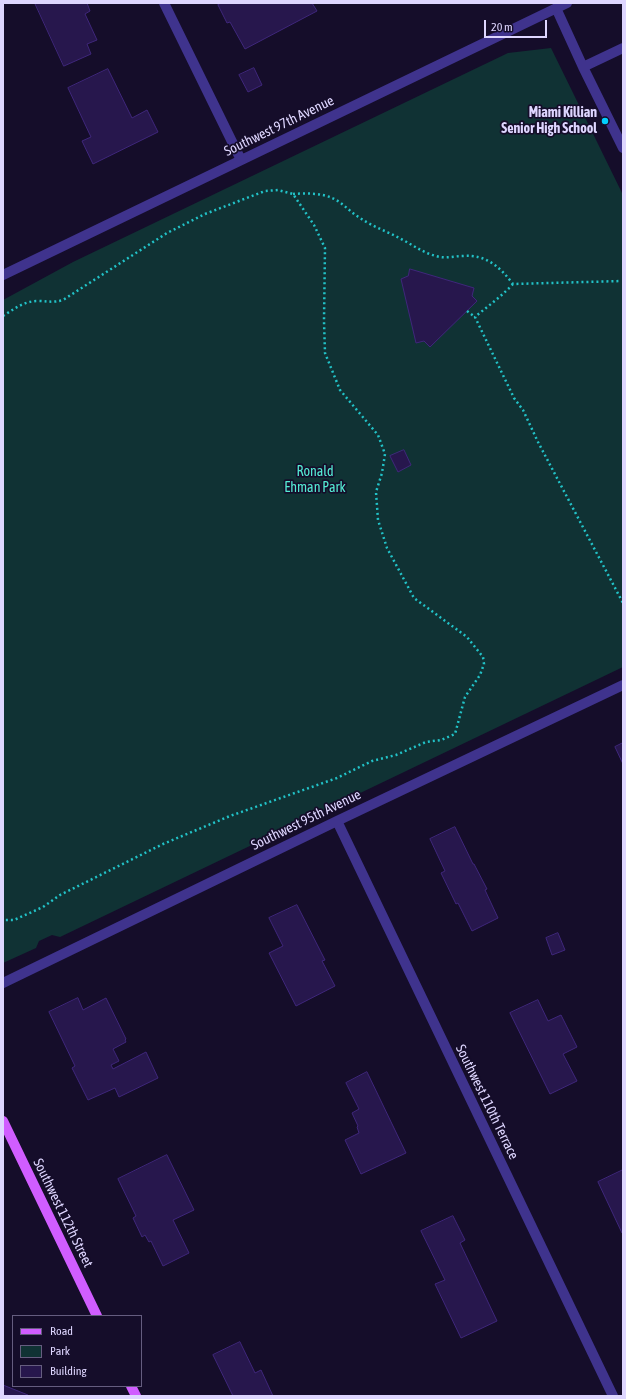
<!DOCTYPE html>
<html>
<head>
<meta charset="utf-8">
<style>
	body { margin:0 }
	#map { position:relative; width:626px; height:1399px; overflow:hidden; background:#150d2a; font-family:"Asap Condensed",sans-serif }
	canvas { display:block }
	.frame { position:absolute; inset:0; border:4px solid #ded6ff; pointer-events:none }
	.legend { position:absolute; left:12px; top:1315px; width:130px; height:72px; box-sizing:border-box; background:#150d2a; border:1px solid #655d7f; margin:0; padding:5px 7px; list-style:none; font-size:12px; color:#ded6ff }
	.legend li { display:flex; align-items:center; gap:8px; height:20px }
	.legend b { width:20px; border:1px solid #655d7f }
	.scale { position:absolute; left:484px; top:20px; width:63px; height:18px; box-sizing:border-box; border:2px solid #ded6ff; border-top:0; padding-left:5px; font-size:12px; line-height:14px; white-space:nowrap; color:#ded6ff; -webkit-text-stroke:3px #150d2a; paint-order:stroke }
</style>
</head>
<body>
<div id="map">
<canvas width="626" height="1399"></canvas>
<div class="frame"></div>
<ul class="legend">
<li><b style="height:5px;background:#d05dff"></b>Road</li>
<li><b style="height:11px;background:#103234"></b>Park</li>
<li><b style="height:11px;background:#27174d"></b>Building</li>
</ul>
<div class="scale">20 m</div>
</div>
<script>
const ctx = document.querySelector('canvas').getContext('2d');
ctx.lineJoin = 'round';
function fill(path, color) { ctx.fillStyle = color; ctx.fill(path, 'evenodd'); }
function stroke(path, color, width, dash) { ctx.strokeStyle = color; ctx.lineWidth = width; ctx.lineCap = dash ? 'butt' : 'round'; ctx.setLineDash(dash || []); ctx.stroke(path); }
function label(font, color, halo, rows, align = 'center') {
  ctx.font = font + ' "Asap Condensed",sans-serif'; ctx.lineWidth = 3.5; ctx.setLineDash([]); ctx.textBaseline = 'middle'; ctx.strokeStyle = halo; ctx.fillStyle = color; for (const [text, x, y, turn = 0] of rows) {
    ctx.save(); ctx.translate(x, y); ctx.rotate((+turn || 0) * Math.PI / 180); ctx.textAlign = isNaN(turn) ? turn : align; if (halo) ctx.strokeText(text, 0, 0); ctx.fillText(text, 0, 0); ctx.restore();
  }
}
fill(new Path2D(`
	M551 48 623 195V667L60 937 52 935 39 941 36 948 3 963V300L73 262 508 53Z`), '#103234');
const building = new Path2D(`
	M35 3H87L90 11 85 14 97 40 87 44 91 54 64 66Z
	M222 3H312L317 11 245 49 230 22 227 23 218 5Z
	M254 68 262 85 248 92 239 75Z
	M108 69 132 118 147 110 158 132 93 164 82 141 91 137 68 88Z
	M410 269 474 288 472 296 477 301 430 347 424 341 416 343 401 279 408 276Z
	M404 450 411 465 398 472 390 456Z
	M623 743V764L615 747Z
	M455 827 473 864H474L487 889 485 890 498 918 472 931 458 903 456 904 441 873 445 871 430 839Z
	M297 905 325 960 322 961 335 986 296 1006 269 953 283 946 269 918Z
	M558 933 565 950 552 955 546 938Z
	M78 998 83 1010 106 998 126 1039 125 1040 126 1042 113 1049 119 1061 111 1065 113 1069 146 1052 158 1078 119 1097 115 1088 88 1100 72 1068 75 1066 49 1012Z
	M538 1000 548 1021 561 1015 577 1047 563 1054 577 1081 550 1094 510 1013Z
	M367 1072 406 1153 361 1174 345 1140 359 1133 357 1127 358 1126 352 1113 359 1109 346 1083Z
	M167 1155 194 1210 173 1220 189 1253 163 1266 151 1241 149 1242 145 1235 142 1237 133 1218 136 1216 118 1179Z
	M623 1170V1232L622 1233 598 1182Z
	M453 1216 465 1240 460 1243 497 1321 461 1338 435 1284 445 1280 421 1231Z
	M240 1342 255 1373 261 1370 273 1396H233L213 1355Z
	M3 1385 28 1395V1396H3Z`);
fill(building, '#27174d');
stroke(building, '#3f277b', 1);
stroke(new Path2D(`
	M293 194C306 193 321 193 332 198 342 202 350 212 360 218 373 227 389 232 403 240 414 246 424 253 436 256 445 259 454 256 463 256 486 254 500 267 513 284L621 281
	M513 284C502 296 488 306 475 317L514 398 523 410 538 442 623 603
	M467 311 475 317
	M3 316C14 309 24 301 38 301 47 301 53 303 63 300L167 233 205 214 265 191 278 190 293 194 314 225 325 248 324 321 325 353 340 390 378 435 385 454 382 473 376 492 378 520 387 548 414 598 467 637 483 657 484 664 480 675 465 697 455 734 441 740 426 742 396 755 372 761 337 778 230 816 163 844 60 895 43 907 14 920H3`), '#22c2c7', 2.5, [2, 3]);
stroke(new Path2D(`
	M164 3 241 160
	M556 8 583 67 623 48
	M583 67 623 148
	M3 275 567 3
	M337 821 613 1396
	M3 983 337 821 623 685`), '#3f338d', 10);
stroke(new Path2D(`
	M3 1121 97 1316
	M131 1386 136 1396`), '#d05dff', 10);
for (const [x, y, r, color] of [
	[605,121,4,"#02d0ff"]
]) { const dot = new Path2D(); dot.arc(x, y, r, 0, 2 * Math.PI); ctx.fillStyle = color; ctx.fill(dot); stroke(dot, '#150d2a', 1.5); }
label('bold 14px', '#ded6ff', '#150d2a', [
	["Miami Killian",597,113],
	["Senior High School",597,129]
], 'right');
label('14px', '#ded6ff', '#150d2a', [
	["Southwest 97th Avenue",279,126,-26],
	["Southwest 95th Avenue",306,820,-26],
	["Southwest 110th Terrace",487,1102,64],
	["Southwest 112th Street",63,1213,64]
]);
label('14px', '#54ecd4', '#150d2a', [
	["Ronald",315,472],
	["Ehman Park",315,488]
]);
</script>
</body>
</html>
